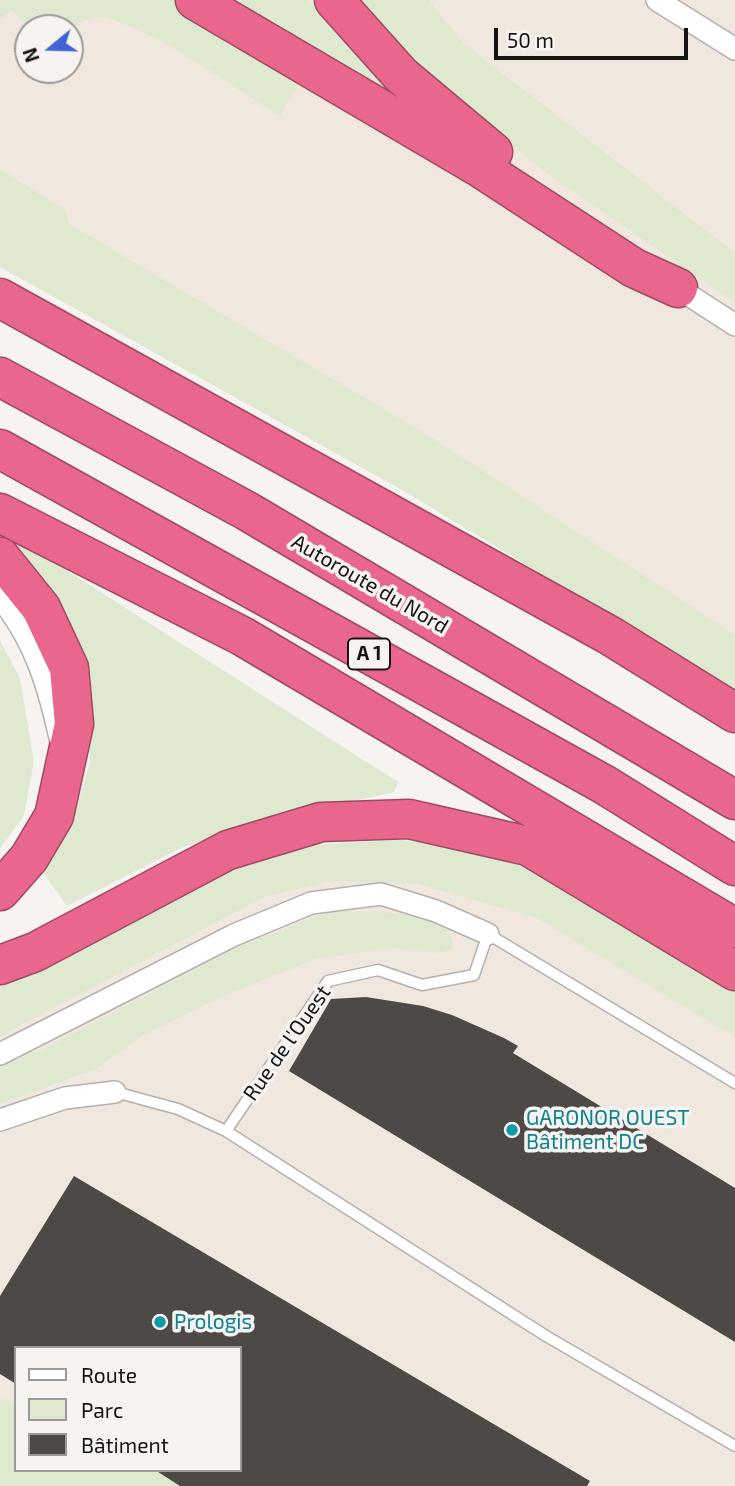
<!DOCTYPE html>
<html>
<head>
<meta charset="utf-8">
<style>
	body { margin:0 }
	#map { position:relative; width:735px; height:1486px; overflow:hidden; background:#f6f3f0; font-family:"Exo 2",sans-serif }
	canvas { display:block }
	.legend { position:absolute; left:14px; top:1346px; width:228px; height:126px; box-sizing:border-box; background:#f6f3f0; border:2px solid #9c9a98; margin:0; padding:9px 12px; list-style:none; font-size:21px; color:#161413 }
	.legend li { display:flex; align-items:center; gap:14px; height:35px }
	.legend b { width:35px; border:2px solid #9c9a98 }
	.north { position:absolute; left:14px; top:14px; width:70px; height:70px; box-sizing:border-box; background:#f6f3f0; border:2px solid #9c9a98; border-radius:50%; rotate:251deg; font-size:19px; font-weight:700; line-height:28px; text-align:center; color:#161413 }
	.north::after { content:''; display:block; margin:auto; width:24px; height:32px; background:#4064d6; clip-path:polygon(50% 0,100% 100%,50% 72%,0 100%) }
	.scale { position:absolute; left:494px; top:28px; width:194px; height:32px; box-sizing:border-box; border:4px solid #161413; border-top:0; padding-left:9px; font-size:21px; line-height:24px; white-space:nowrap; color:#161413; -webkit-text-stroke:5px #f6f3f0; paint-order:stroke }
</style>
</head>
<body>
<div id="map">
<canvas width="735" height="1486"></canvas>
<ul class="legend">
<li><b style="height:9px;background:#fff"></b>Route</li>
<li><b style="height:19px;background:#dee9d0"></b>Parc</li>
<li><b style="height:19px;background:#4c4947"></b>Bâtiment</li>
</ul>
<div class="north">N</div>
<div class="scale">50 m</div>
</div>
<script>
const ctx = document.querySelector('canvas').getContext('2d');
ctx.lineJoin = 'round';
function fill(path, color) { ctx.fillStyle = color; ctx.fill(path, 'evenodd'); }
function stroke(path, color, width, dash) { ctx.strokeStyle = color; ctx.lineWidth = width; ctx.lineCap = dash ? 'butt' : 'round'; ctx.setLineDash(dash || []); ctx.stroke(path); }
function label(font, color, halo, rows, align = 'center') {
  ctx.font = font + ' "Exo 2",sans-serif'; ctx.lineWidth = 7; ctx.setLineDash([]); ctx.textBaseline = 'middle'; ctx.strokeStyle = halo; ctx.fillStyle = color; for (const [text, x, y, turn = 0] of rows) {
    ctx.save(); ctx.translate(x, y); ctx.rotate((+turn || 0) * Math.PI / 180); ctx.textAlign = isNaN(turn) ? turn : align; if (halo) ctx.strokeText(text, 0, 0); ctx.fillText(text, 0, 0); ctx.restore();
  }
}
fill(new Path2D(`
	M0 0H735V685L0 232ZM28 28H70V70H28Z
	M428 859 735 1021V1486H0V1004L275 877ZM16 1348H240V1470H16Z`), '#f0e7de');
fill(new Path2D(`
	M0 0H176L301 79 280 116C234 88 150 25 100 17 89 16 80 25 70 28 47 33 26 28 12 11L0 19Z
	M211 0H308L336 34 404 101Z
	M359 0H429L463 43 735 253V303L548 174 410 62Z
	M0 169 65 210 69 224 429 436 735 635V691L404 491 0 267Z
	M19 540 398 782 394 792 285 816 183 847 67 906 43 872 71 828 90 762 89 700 12 548Z
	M0 641 20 678 34 762 24 815 0 849Z
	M400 840 462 847 527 868 735 992V1037L537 918 418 884 332 881 264 897 0 1036V982L249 861 312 845Z
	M330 911C355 912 460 906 452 949L440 953 393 948 315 959 230 993 143 1035 96 1069 0 1104V1067L51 1045 241 946Z
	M0 1399 16 1402V1470H153L182 1486H0Z`), '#dee9d0');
fill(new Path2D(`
	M366 997 423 1006 452 1015 504 1038 518 1046 513 1053 735 1188V1342L289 1071 331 999Z
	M74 1176 590 1481 587 1486H180L155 1470H240V1348H16V1384L0 1374V1296Z`), '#4c4947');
const lane = new Path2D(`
	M115 1092 178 1109 226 1131 328 981 378 970 422 985 474 975 488 934 735 1083
	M226 1131 546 1336 735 1446`);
const street = new Path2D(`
	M657 0 735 49
	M678 288 735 325
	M0 597C35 641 48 684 60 738
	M0 1054 234 935 311 903 381 894 436 911 488 934
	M0 1120 65 1098 115 1092`);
const highway = new Path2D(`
	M195 0 479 167 634 268 678 288
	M334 0 401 75 493 152
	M0 298 609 635 735 713
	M0 377 247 511 735 800
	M0 449 605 785 735 866
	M0 513 242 636 735 928
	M0 557 41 608 69 668 74 724 54 816 29 858 0 891
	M0 965 35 952 228 850 321 822 409 819 528 846 735 971`);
stroke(lane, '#b4b0ae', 13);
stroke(street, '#b4b0ae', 24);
stroke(highway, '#9f4a62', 41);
stroke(lane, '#fff', 10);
stroke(street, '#fff', 21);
stroke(highway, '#e9678c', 38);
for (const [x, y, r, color] of [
	[512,1130,7,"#0f9aa8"],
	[160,1322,7,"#0f9aa8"]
]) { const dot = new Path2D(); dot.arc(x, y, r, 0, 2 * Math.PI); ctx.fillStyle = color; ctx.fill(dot); stroke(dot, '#f6f3f0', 2.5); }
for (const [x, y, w] of [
	[369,654,42]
]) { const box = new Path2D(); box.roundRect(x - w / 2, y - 15.5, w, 31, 5); ctx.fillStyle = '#f6f3f0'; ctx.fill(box); stroke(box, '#161413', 2); }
label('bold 19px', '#161413', null, [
	["A 1",369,654]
]);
label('21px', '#161413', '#f6f3f0', [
	["Autoroute du Nord",370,584,30],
	["Rue de l'Ouest",287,1043,-55]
]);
label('21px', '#0d838f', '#f6f3f0', [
	["GARONOR OUEST",526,1118],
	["Bâtiment DC",526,1142],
	["Prologis",174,1322]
], 'left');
</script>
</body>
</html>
